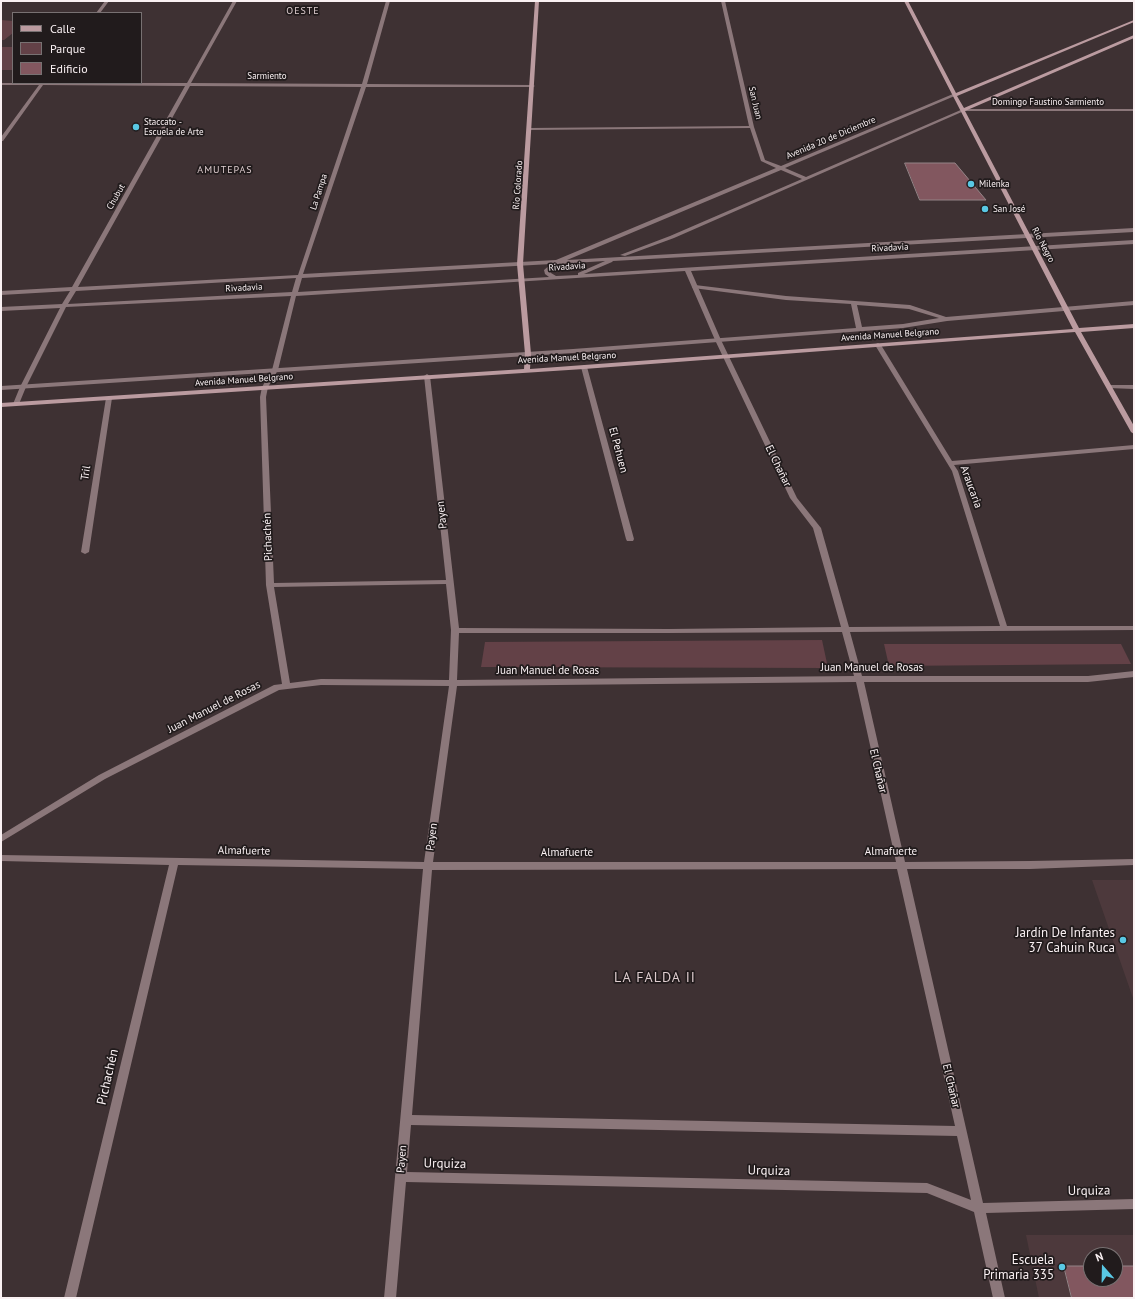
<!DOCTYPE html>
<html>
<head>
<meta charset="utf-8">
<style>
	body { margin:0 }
	#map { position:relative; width:1135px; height:1299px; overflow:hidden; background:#3e3133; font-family:"PT Sans",sans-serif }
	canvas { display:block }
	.frame { position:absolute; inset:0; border:2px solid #faf1f3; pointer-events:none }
	.legend { position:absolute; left:12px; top:12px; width:130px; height:72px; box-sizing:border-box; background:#211b1c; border:1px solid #787172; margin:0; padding:5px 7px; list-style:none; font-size:12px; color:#faf1f3 }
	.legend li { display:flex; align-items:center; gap:8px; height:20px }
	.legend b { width:20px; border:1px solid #787172 }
	.north { position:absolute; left:1083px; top:1247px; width:40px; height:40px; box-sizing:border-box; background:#211b1c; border:1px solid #787172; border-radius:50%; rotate:340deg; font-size:11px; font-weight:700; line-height:16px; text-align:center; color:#faf1f3 }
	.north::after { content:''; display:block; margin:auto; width:14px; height:18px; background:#59c8e4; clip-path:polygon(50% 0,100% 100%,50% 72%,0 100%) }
</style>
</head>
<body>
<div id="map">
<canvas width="1135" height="1299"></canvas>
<div class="frame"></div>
<ul class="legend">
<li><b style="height:5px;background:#bb9ba0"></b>Calle</li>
<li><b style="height:11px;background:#634147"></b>Parque</li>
<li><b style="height:11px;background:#82575f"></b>Edificio</li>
</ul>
<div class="north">N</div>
</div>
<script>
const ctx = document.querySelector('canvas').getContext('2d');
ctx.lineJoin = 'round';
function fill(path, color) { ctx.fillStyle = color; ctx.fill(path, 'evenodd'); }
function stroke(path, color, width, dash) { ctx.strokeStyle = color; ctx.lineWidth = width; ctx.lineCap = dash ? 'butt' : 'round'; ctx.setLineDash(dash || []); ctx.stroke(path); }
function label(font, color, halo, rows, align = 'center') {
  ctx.font = font + ' "PT Sans",sans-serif'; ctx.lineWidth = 3.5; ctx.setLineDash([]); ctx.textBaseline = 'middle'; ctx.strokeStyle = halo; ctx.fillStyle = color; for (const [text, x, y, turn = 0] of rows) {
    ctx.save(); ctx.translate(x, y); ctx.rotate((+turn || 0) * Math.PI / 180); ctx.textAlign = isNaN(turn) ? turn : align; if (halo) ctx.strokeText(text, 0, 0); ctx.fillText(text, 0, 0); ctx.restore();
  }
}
fill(new Path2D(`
	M1092 880H1134V1001Z
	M1026 1235H1134V1298H1039ZM1091 1255H1115V1279H1091Z`), '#4d393c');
fill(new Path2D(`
	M1 20 13 21V33L4 40H1Z
	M1 47H13V70H1Z
	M822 640 828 668 481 667 485 642Z
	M884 644H1121L1131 664 889 666Z`), '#634147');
const building = new Path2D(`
	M905 163H955L986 200H920Z
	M1064 1266H1091V1279H1115V1266H1134V1298H1072Z`);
fill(building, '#82575f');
stroke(building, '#948487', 1);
fill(new Path2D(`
	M695 285 786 296 910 305 946 317 1134 301V305L947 321 903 328 573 353 1 390V386L573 349 856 328 851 304 786 300 693 288 692 287ZM857 305 909 309 939 318 903 324 862 327Z`), '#8b777a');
fill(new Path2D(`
	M105 1H109L100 13H96Z
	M233 1H237L191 83 362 84 386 1H390L367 84 533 85 535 86 533 87H366L303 274 556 260 776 168 761 161 750 128 529 130 527 129 529 128 749 126 721 1H725L754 127 765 160 781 166 953 94 957 95 785 168 806 177 963 109H1134V111H964L674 238 625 256 620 255 670 236 802 179 781 170 567 260 1134 228V232L613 261 612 262 584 274 1134 240V244L691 271 721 340 797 498 821 528 849 627 1000 626 952 471 875 345 876 344 878 343 881 345 952 461 1134 445V449L954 465 958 471 1007 626H1134V630L850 632 862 676H1088L1134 671V677L1088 682H864L905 862 1030 861 1134 859V865L1030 869H907L983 1203 1134 1199V1209L986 1213 1005 1298H993L974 1212 927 1193 406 1182 396 1298H384L423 869 178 865 76 1298H64L169 865 1 861V855L424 862 449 686 321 685 279 690 105 779 1 842V835L99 775 274 685 282 684 266 585 260 397 262 387 272 370 291 296 66 307 26 387 19 404 16 406 13 404 20 387 60 308 1 311V307L62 304 70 291 1 295V291L72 287 185 86 43 85 3 141H1V137L39 85H1V83H187ZM190 86 361 87 298 275 78 287ZM605 261 578 273V275L556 276 551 273 550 270 558 264ZM551 264 544 270 545 274 549 277 298 292 302 278ZM685 271 715 340 790 498 813 528 841 627 669 629 459 628 430 376 427 374 424 376 446 580 274 583 266 397 268 387 278 370 296 296ZM296 278 292 292 68 304 76 291ZM446 584 451 630 449 680 321 679 290 683 274 587ZM842 632 854 676 457 680 459 633H669ZM856 682 896 862H433L457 686ZM897 869 955 1126 412 1115 432 870ZM411 1125 957 1136 971 1200 927 1183 407 1172Z
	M584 365 587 367 634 539 633 541H627L626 539 581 367Z
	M1110 385H1134V389L1108 388V386Z
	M109 396 112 398 89 552 85 554 81 552 106 398Z`), '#8b777a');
fill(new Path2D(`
	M535 1H539L523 264 531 354 530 369 1073 329 904 1H908L956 93 1134 20V22L957 96 964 108 1134 35V38L965 111 1079 328 1134 324V328L1081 332 1134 426V434L1131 432 1075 332 584 369 1 407V403L524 369 525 354 517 264Z`), '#bb9ba0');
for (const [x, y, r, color] of [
	[136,127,4,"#59c8e4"],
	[971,184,4,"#59c8e4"],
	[985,209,4,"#59c8e4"],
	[1123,940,4,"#59c8e4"],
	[1062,1267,4,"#59c8e4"]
]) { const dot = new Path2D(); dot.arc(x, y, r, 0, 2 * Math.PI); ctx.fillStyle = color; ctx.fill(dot); stroke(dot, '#211b1c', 1.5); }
label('9px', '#faf1f3', '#211b1c', [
	["Sarmiento",267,76],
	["Domingo Faustino Sarmiento",1048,102],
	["San Juan",755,103,77],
	["Avenida 20 de Diciembre",831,138,-23],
	["Río Colorado",518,185,-86],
	["La Pampa",319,192,-72],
	["Chubut",116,197,-61],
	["Río Negro",1043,245,62],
	["Rivadavia",890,248,-3],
	["Rivadavia",567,267,-4],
	["Rivadavia",244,288,-3],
	["Avenida Manuel Belgrano",890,335,-4],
	["Avenida Manuel Belgrano",567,358,-3],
	["Avenida Manuel Belgrano",244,380,-4]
]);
label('9px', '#faf1f3', '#211b1c', [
	["Staccato -",144,122],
	["Escuela de Arte",144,132],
	["Milenka",979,184],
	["San José",993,209]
], 'left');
ctx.letterSpacing = '1px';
label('10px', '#decdcf', '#211b1c', [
	["OESTE",303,11],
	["AMUTEPAS",225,170]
]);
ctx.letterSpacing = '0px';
label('11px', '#faf1f3', '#211b1c', [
	["El Pehuen",618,450,75],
	["El Chañar",778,466,64],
	["Tril",86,473,-81],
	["Araucaria",971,487,70],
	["Payen",442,515,-96],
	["Pichachén",268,537,-92],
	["Juan Manuel de Rosas",872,668],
	["Juan Manuel de Rosas",548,671],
	["Juan Manuel de Rosas",214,707,-27],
	["El Chañar",878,771,77],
	["Payen",432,837,-82],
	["Almafuerte",244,851,1],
	["Almafuerte",891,852],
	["Almafuerte",567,853],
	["El Chañar",951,1086,77],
	["Payen",402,1159,-85]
]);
label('13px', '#faf1f3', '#211b1c', [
	["Jardín De Infantes",1115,933],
	["37 Cahuin Ruca",1115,948],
	["Escuela",1054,1260],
	["Primaria 335",1054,1275]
], 'right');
label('13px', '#faf1f3', '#211b1c', [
	["Pichachén",108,1077,-77],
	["Urquiza",445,1164,1],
	["Urquiza",769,1171,1],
	["Urquiza",1089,1191,-1]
]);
ctx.letterSpacing = '1px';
label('14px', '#decdcf', '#211b1c', [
	["LA FALDA II",655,978]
]);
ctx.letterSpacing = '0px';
</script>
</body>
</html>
